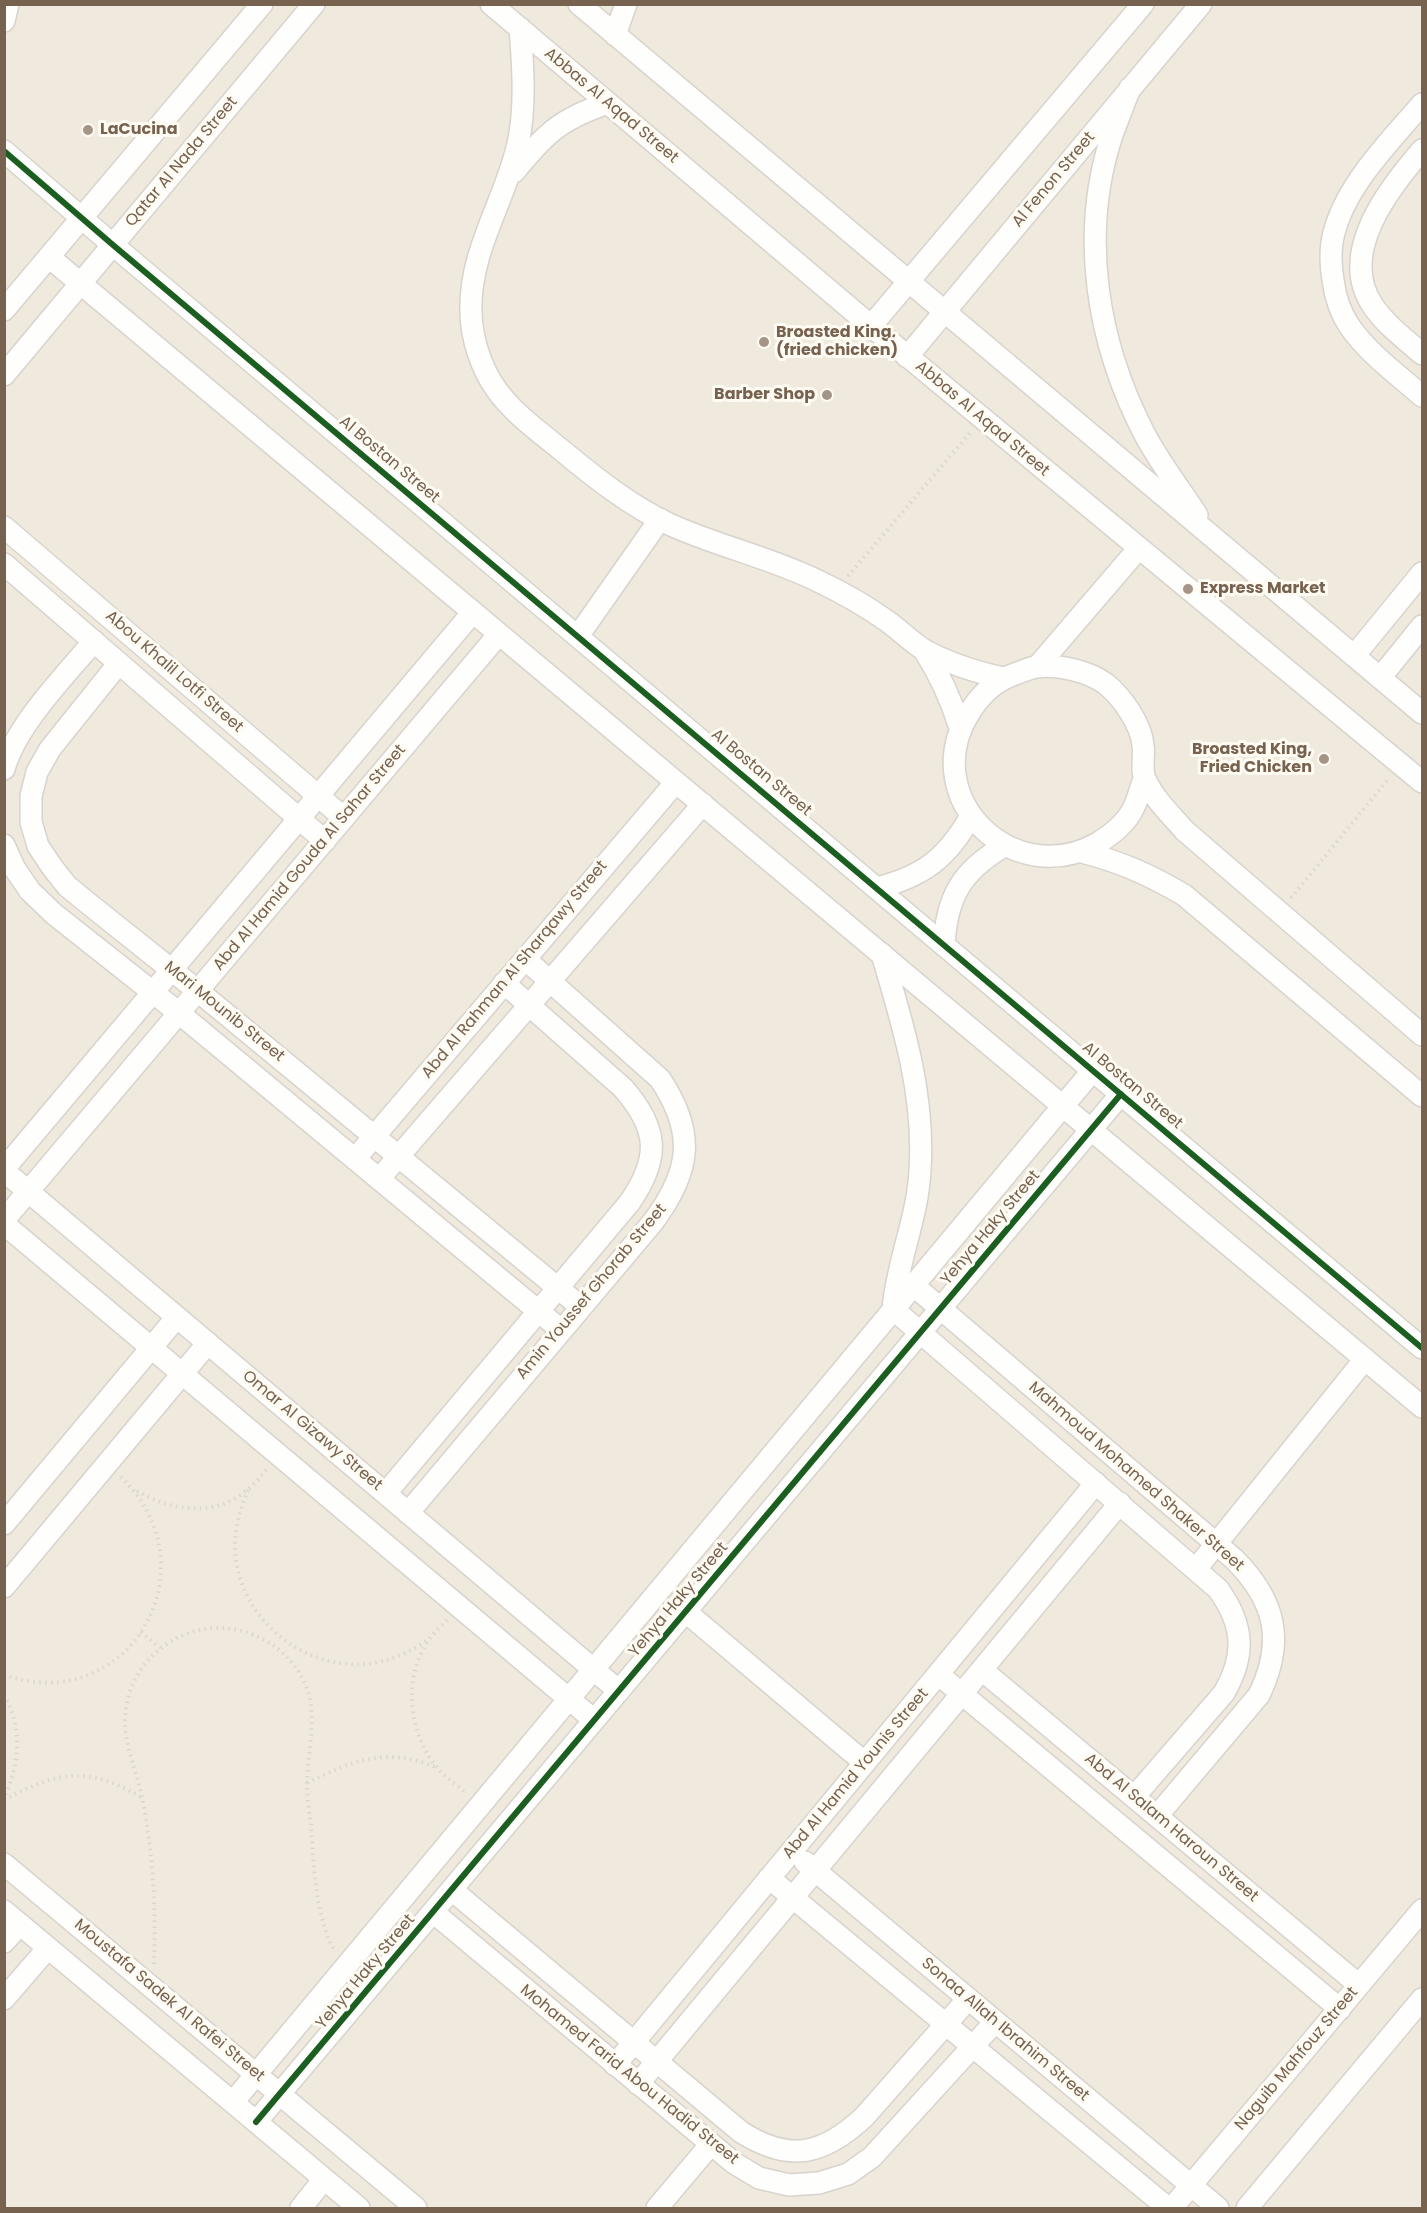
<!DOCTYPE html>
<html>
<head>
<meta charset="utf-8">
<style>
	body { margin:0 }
	#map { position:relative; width:1427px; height:2213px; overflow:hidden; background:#f8f6f0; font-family:Poppins,sans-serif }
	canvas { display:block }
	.frame { position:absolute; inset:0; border:6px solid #77614f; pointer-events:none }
</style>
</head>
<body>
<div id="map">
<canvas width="1427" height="2213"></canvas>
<div class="frame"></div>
</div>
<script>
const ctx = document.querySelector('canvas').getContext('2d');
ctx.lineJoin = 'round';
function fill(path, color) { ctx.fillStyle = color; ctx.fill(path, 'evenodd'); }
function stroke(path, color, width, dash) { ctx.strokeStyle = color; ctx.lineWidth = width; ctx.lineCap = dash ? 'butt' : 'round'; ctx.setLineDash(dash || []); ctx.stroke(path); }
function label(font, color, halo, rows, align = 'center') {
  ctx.font = font + ' Poppins,sans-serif'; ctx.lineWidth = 6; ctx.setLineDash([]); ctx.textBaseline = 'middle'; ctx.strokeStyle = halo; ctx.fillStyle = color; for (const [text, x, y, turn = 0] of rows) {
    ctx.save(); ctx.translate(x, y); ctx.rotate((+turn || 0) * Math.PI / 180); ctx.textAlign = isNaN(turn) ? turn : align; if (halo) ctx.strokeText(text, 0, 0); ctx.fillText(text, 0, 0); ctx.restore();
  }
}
fill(new Path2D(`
	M5 5H1422V2208H5Z`), '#f0e9de');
const minor = new Path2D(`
	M491 4 871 326 1422 782
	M579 4 1422 713
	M4 21 8 4
	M520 28C523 66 526 107 518 144 505 201 469 252 471 311 471 337 481 368 496 389 513 413 537 430 559 448 594 477 630 506 671 525 720 547 772 558 820 582 843 593 866 606 887 621 900 630 912 643 926 651 950 664 976 672 1003 678
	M615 35 626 4
	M1130 88C1124 103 1118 119 1112 135 1079 235 1097 343 1145 435 1160 463 1180 489 1197 515
	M1422 104C1392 139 1350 181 1336 226 1330 243 1330 262 1333 280 1335 296 1341 314 1350 327 1369 354 1397 374 1422 396
	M1422 150C1389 189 1337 253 1373 306 1386 325 1405 339 1422 354
	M4 151 113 245 1422 1348
	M514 172C545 134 560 119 608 103
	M49 257 1422 1407
	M4 310 262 4
	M871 326 1143 4
	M907 357 1201 4
	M4 375 314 4
	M4 527 344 818
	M4 564 325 841
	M578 636 660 519
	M924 650C940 675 951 699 960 728
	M1354 656 1422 573
	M119 663 50 749 37 772 31 796V822L38 846 52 867 67 886 89 904 198 991 581 1307
	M1037 667 1139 548
	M1380 678 1422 626
	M4 769C16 725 65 676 94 641
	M1144 779C1140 789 1138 800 1133 809 1126 823 1111 835 1098 843 1014 891 918 799 968 715 979 696 994 681 1015 674 1021 672 1029 668 1036 667 1058 664 1088 671 1106 684 1122 697 1141 724 1143 745 1145 756 1140 771 1146 781 1155 800 1171 815 1185 831L1422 1035
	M4 845 15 869 30 891 54 914 179 1013 561 1330
	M1082 852C1121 862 1150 875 1184 895L1422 1096
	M877 888C924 876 947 858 971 816
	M944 944C947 896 962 871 1004 846
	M882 954C903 1025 925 1095 920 1170 918 1217 897 1262 893 1309L1218 1589C1244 1625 1246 1655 1224 1693L1134 1797
	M355 1159 676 782
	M4 1169 473 612
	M4 1171 619 1691
	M379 1179 703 804
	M4 1220 499 634
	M4 1224 594 1720
	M913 1285 1234 1559C1276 1601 1285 1641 1259 1695L1157 1816
	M386 1493 630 1202C661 1157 658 1128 623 1088L504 983
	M408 1513 653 1222C691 1171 696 1133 660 1079L525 959
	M4 1524 177 1317
	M1196 1569 1365 1359
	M4 1587 208 1343
	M686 1612 865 1763
	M982 1670 1359 1985
	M938 1674 1340 2009
	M805 1862 1218 2208
	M4 1864 416 2208
	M769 1878 1168 2208
	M452 1890 741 2132C790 2163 823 2155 864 2117L968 1999
	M4 1911 359 2208
	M433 1912 734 2163 759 2178 789 2185 819 2183 848 2174 872 2157 995 2022
	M4 1942 20 1924
	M4 1999 48 1948
	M615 2065 1096 1483
	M638 2084 1120 1503
	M233 2102 1093 1070
	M256 2122 1121 1094
	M301 2208 324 2179
	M657 2208 711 2144
	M1172 2208 1422 1910
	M1247 2208 1422 1999`);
stroke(minor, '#d8d3cd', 24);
stroke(new Path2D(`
	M848 576 970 433
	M1291 898 1389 778
	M248 1490C240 1509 235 1527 235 1548 237 1618 305 1674 374 1663 395 1659 412 1651 429 1639
	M137 1491C172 1511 214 1518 247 1490 254 1485 260 1477 266 1470
	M447 1620C441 1627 433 1633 428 1641 403 1679 408 1730 435 1765 443 1776 456 1784 466 1793
	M141 1632 160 1648
	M4 1675C128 1718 216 1568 121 1477
	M4 1695C23 1728 20 1764 4 1797
	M307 1783C353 1760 385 1747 436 1767
	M4 1800C57 1771 88 1766 141 1797
	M154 1964C156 1908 153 1856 143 1801 138 1775 125 1748 125 1722 125 1654 195 1609 256 1636 281 1646 302 1669 309 1695 316 1724 308 1752 307 1781 307 1796 309 1811 311 1826 314 1867 315 1914 334 1950`), '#dbd6d0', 4, [1.5, 4.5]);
stroke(minor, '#fefefd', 21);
stroke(new Path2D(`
	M4 151 113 245 1422 1348
	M256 2122 1121 1094`), '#1b5e20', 6);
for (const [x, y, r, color] of [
	[88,130,6,"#a49587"],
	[764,342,6,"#a49587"],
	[827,395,6,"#a49587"],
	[1188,589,6,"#a49587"],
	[1324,759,6,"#a49587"]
]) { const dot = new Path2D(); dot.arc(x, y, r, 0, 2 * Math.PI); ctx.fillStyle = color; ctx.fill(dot); stroke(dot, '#fefbf3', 2); }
label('16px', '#77614f', '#fefbf3', [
	["Abbas Al Aqad Street",611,106,40],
	["Qatar Al Nada Street",182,162,-50],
	["Al Fenon Street",1054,180,-50],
	["Abbas Al Aqad Street",982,419,40],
	["Al Bostan Street",389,460,40],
	["Abou Khalil Lotfi Street",174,672,41],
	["Al Bostan Street",761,773,40],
	["Abd Al Hamid Gouda Al Sahar Street",310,858,-50],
	["Abd Al Rahman Al Sharqawy Street",515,970,-50],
	["Mari Mounib Street",224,1012,39],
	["Al Bostan Street",1132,1086,40],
	["Yehya Haky Street",991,1228,-50],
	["Amin Youssef Ghorab Street",592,1292,-50],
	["Omar Al Gizawy Street",312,1431,40],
	["Mahmoud Mohamed Shaker Street",1136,1477,41],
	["Yehya Haky Street",679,1600,-50],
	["Abd Al Hamid Younis Street",856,1774,-50],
	["Abd Al Salam Haroun Street",1171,1828,40],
	["Yehya Haky Street",366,1972,-50],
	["Moustafa Sadek Al Rafei Street",169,2001,40],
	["Sonaa Allah Ibrahim Street",1005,2030,40],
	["Naguib Mahfouz Street",1297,2059,-50],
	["Mohamed Farid Abou Hadid Street",629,2075,39]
]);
label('bold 16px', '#77614f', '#fefbf3', [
	["LaCucina",100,130],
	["Broasted King,",776,333],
	["(fried chicken)",776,351],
	["Barber Shop",815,395,"right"],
	["Express Market",1200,589],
	["Broasted King,",1312,750,"right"],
	["Fried Chicken",1312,768,"right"]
], 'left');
</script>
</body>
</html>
